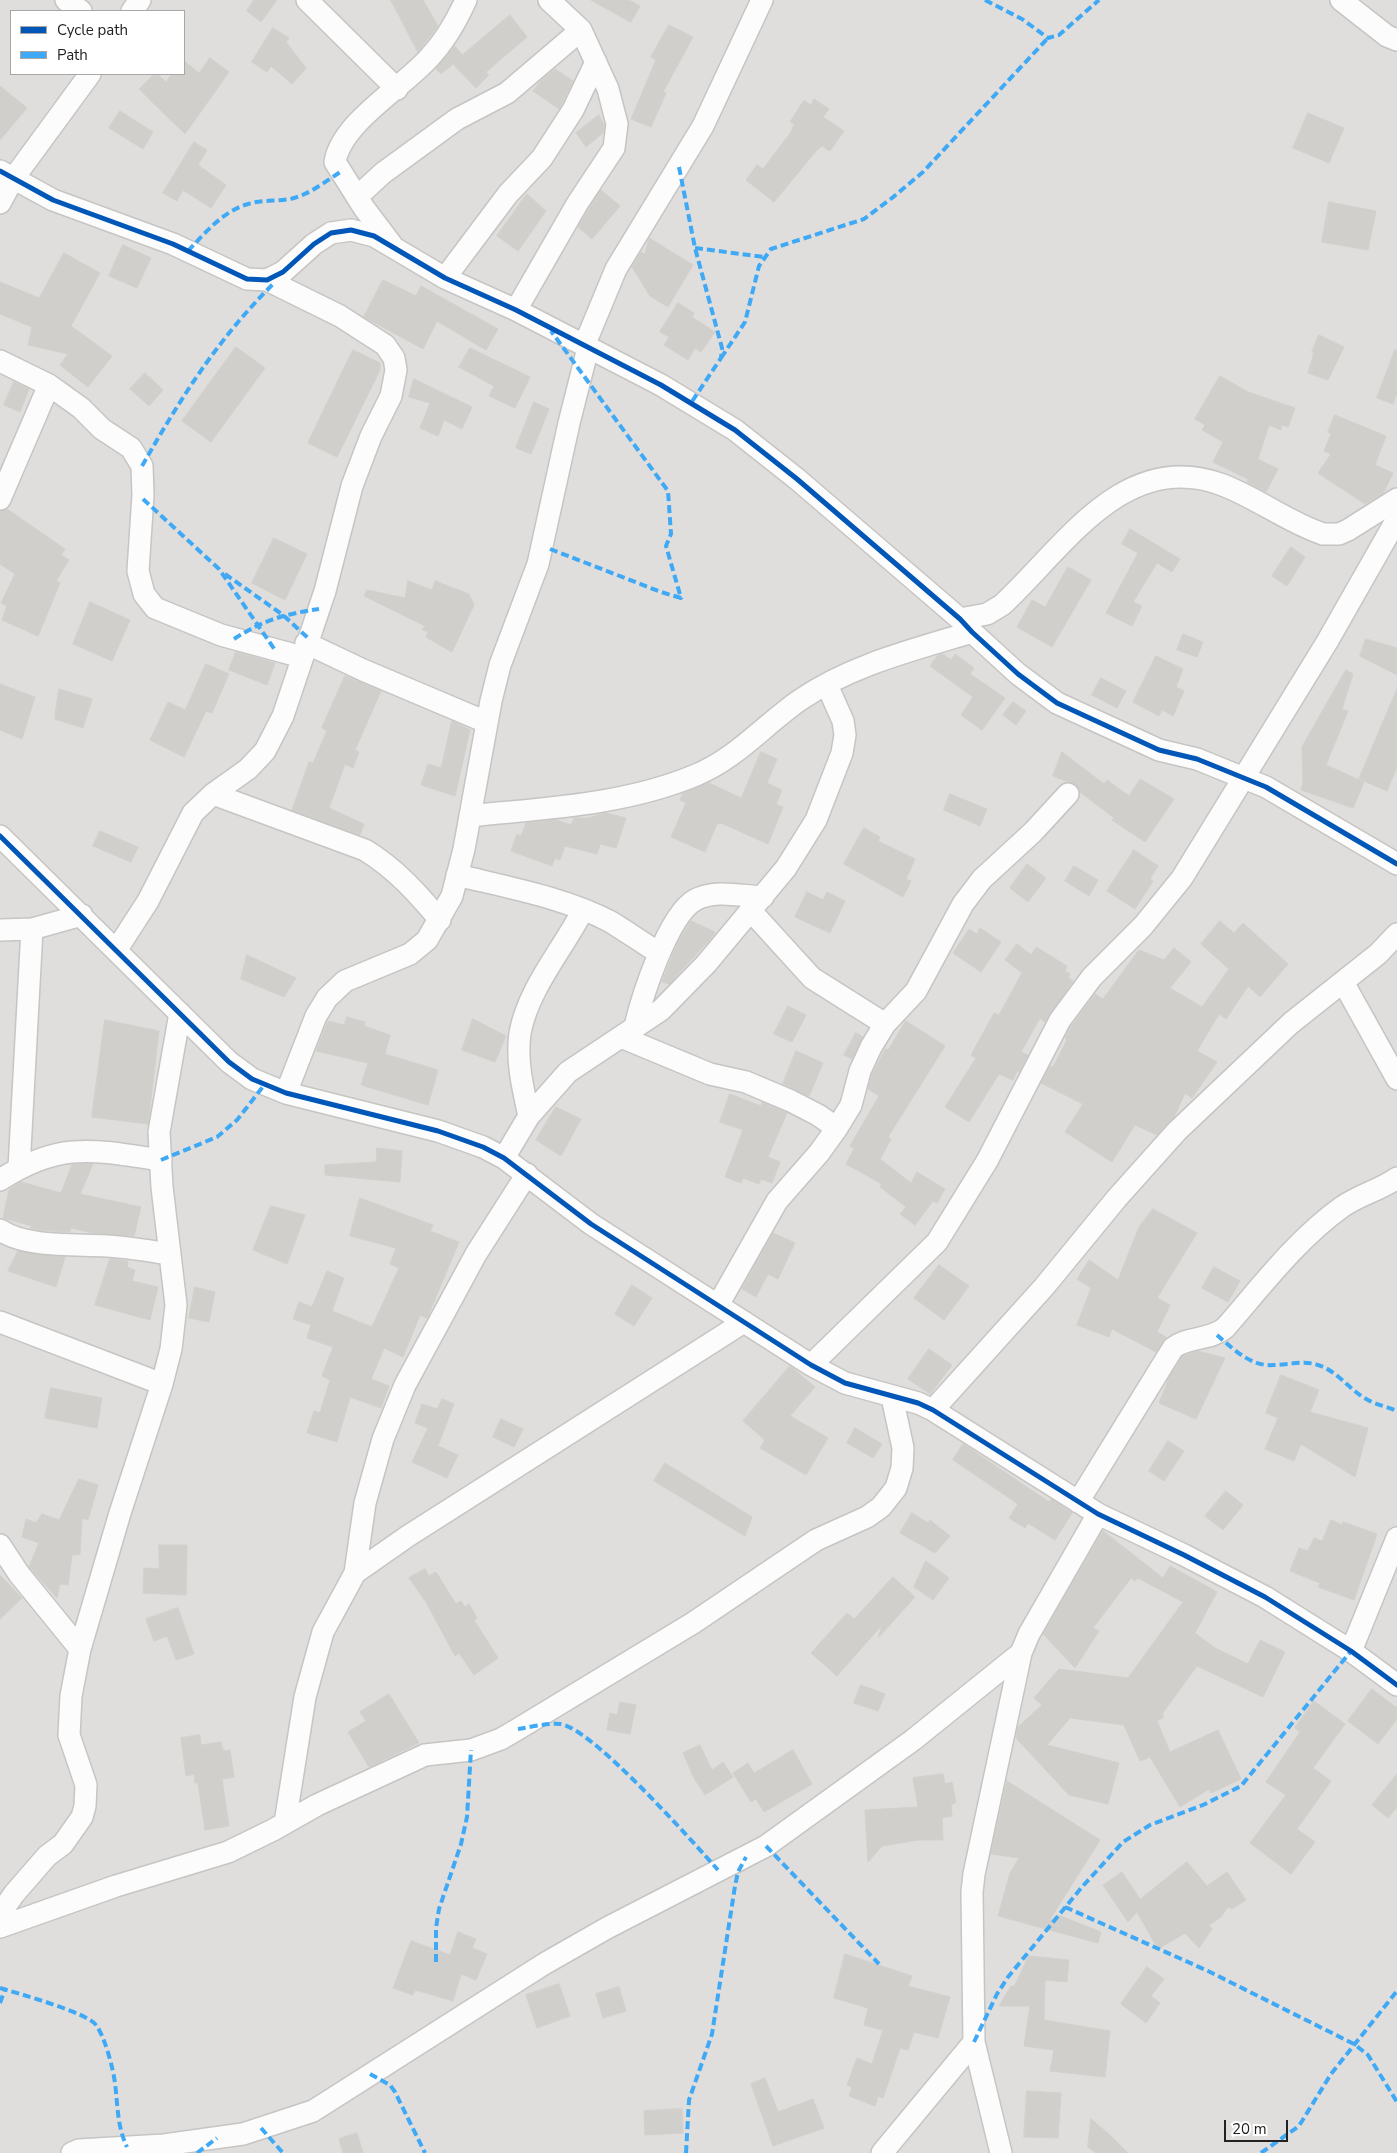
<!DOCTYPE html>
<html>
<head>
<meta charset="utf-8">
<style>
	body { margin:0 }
	#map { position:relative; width:1397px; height:2153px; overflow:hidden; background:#f0eeeb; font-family:"Nunito Sans",sans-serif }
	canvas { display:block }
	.legend { position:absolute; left:10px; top:10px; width:175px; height:65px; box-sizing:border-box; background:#fff; border:1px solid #a7a7a7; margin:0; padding:6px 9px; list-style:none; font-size:15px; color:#222 }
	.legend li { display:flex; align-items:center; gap:10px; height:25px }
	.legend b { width:25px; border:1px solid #a7a7a7 }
	.scale { position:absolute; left:1224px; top:2120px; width:64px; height:22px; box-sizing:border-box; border:2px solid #222; border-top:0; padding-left:6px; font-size:15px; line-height:18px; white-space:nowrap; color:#222; -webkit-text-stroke:4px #fff; paint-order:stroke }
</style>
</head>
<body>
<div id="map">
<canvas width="1397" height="2153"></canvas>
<ul class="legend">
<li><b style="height:6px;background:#0057b8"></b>Cycle path</li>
<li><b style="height:6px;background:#3fa9f5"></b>Path</li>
</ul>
<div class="scale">20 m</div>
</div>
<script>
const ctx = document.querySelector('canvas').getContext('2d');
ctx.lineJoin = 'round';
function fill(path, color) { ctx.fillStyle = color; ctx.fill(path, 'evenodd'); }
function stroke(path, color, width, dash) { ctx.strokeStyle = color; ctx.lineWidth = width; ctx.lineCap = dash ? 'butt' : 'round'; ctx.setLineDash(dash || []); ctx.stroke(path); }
fill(new Path2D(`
	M0 0H1397V2153H0ZM11 11H184V74H11Z`), '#dfdedc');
const building = new Path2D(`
	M254 0H277L261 22 247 11Z
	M391 0H423L438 26 418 52Z
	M591 0H629L640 6 631 22Z
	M510 15 527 37 486 72 489 75 476 88 453 64 441 74 436 69 455 46 462 55Z
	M669 25 693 37 663 92 666 93 651 127 631 119 656 60 651 57Z
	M273 28 289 38 286 42 306 68 292 84 271 66 267 72 252 62Z
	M210 58 229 72 185 134 139 89 154 74H157L166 82 172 74H184V61L199 73Z
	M555 69 573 81 559 109 533 91 541 81Z
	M0 86 27 108 0 140Z
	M814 99 829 109 823 117 844 131 830 151 822 146 817 150 774 202 746 180 757 165 763 169 791 132 794 124 790 122 804 100 811 105Z
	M120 111 153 132 143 149 109 128Z
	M1308 113 1344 128 1329 163 1293 148Z
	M599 115 604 125 603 133 586 147 576 133Z
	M194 142 207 150 198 165 226 185 211 208 183 190 177 201 163 193Z
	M601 190 620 206 592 239 578 227Z
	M527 194 546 211 518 251 497 236Z
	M1329 202 1376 211 1368 250 1322 242Z
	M649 238 693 265 668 307 650 296 632 267 641 252 645 254Z
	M123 245 151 258 137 288 109 276Z
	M64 253 100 273 71 326 112 356 88 387 60 365 68 354 28 345 32 327 0 314V282L39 298Z
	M383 280 416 296 421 286 498 329 486 350 437 321 423 349 364 317Z
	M678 303 694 313 692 317 715 332 701 352 695 348 688 360 664 345 669 337 660 332Z
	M1319 335 1344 347 1328 380 1308 373 1314 353 1312 352Z
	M236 347 265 368 211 442 182 421Z
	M470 348 530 377 515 408 489 396 494 386 459 367Z
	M353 350 380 363V370L337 457 308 443Z
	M1395 350H1397V394L1393 404 1377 398Z
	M145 373 163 390 149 406 130 389Z
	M1220 376 1248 392 1295 408 1288 427 1282 425 1281 430 1269 425 1258 459 1278 469 1266 492 1247 482 1248 479 1213 462 1223 442 1202 430 1205 425 1195 419Z
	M414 379 472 407 462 429 444 420 438 436 420 428 430 403 409 397Z
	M14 382 29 389 20 412 4 405Z
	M534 402 549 409 531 454 516 448Z
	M1335 415 1386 436 1375 465 1393 473 1384 492 1365 504 1318 473 1331 454 1324 451 1331 434 1328 432Z
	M7 509 65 549 61 555 69 560 56 581 60 583 38 636 2 620 7 606 1 603 15 574 0 564V511Z
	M1130 529 1180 559 1172 572 1157 563 1133 602 1142 606 1132 626 1106 613 1138 553 1122 544Z
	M274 538 307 554 285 600 252 583Z
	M1291 547 1305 557 1287 586 1272 576Z
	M1068 567 1091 580 1052 647 1017 627 1032 600 1045 607Z
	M408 581 432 590 435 581 469 594 474 605 452 652 426 637 428 631 422 630 425 626 364 596 367 590 405 598Z
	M90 602 130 620 112 661 73 644Z
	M1183 634 1203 642 1197 657 1177 650Z
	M1366 639 1397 648V675L1360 656Z
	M236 652 275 663 267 685 229 670Z
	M943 654 951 660 955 654 974 668 970 674 1005 698 982 730 961 715 973 697 930 666 938 655Z
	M1156 656 1183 669 1176 687 1184 691 1173 716 1162 710 1159 716 1133 702Z
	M206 664 229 674 212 713 206 711 184 757 150 740 168 702 185 710Z
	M1346 670 1353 674 1342 709 1348 711 1326 765 1364 782 1353 808 1301 790 1303 783 1302 747Z
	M345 676 381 691 355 750 359 752 353 768 345 764 329 808 364 824 360 835 292 810 309 762 313 763 327 731 322 728Z
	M1101 678 1126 691 1117 708 1092 695Z
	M0 684 35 697 22 739 0 730Z
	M59 689 92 699 83 728 55 719Z
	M1397 689V767L1387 791 1359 779Z
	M1013 702 1026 711 1016 725 1003 715Z
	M452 721 470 730 455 796 421 785 428 764 441 768Z
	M761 752 777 759 767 783 782 790 776 804 783 807 768 844 721 823 717 824 705 852 671 837 686 803 680 800 683 793 709 783 741 798Z
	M1062 752 1104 784 1107 780 1129 796 1140 779 1174 799 1145 842 1112 820 1114 818 1080 792 1076 785 1053 776Z
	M950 794 987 809 980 826 944 810Z
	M606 813 626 818 616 848 600 844 597 854 565 846 560 860 555 858 552 866 511 851 517 834 521 836 526 823 557 820 571 825 574 818H588Z
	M864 828 880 837 878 841 915 859 906 879 911 881 903 897 844 864Z
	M100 831 138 847 131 862 93 846Z
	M1134 850 1158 866 1150 879 1153 881 1135 909 1107 891Z
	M1027 864 1046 878 1028 902 1010 888Z
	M1074 866 1098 880 1089 896 1065 881Z
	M807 892 823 900 827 892 845 901 830 933 795 917Z
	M691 921 715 932 713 936 669 984 662 982 677 944Z
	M1220 921 1234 933 1243 923 1288 964 1260 997 1248 986 1226 1019 1219 1014 1197 1051 1217 1062 1192 1098 1185 1093 1174 1117 1157 1135 1135 1125 1112 1162 1065 1132 1083 1104 1041 1083 1050 1066 1053 1067 1067 1040 1065 1038 1071 1027 1095 994 1103 999 1139 950 1164 960 1174 948 1191 962 1170 988 1202 1007 1229 969 1201 944Z
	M980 928 1001 942 981 972 953 953 969 929 977 934Z
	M1017 944 1031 955 1036 947 1067 966 1065 971 1070 974 1068 978 1073 981 1045 1022 1040 1018 1021 1052 1028 1055 1019 1072 1017 1071 1013 1080 999 1074 969 1122 945 1107 976 1058 971 1055 994 1013 999 1015 1022 973 1005 960Z
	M247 955 296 978 284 997 241 979Z
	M788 1006 806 1015 792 1042 774 1034Z
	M347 1017 365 1022 364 1026 390 1035 385 1054 438 1070 428 1105 361 1085 368 1063 316 1051 328 1021 344 1025Z
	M473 1019 506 1036 495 1062 462 1050Z
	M105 1020 159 1031 148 1124 92 1117Z
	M906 1021 945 1046 888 1137 891 1139 880 1159 911 1183 917 1172 945 1189 937 1203 933 1201 915 1225 900 1214 906 1207 880 1187 882 1184 846 1164 854 1149 850 1146 879 1096 868 1089 872 1075 885 1049 888 1050Z
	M856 1033 863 1037 852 1059 844 1055Z
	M796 1051 823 1063 809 1096 783 1084Z
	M730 1094 761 1106 762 1102 787 1113 768 1157 780 1162 772 1183 761 1179 759 1184 743 1178 741 1183 725 1177 743 1130 720 1122Z
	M556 1107 581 1119 561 1156 536 1140Z
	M377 1148 402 1151 400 1182 325 1175V1165L376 1162Z
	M79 1164H93L80 1194 141 1207 134 1236 93 1233 71 1228 70 1232 39 1230 30 1228 32 1226 3 1218 9 1190 21 1182 61 1193 72 1165Z
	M360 1198 433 1225 430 1231 459 1242 427 1318 420 1315 403 1357 384 1348 371 1379 389 1386 381 1408 350 1397 337 1442 307 1433 314 1411 320 1413 330 1380 322 1376 333 1347 307 1338 311 1325 293 1319 299 1302 312 1307 327 1271 344 1278 332 1311 372 1327 399 1268 390 1264 396 1248 350 1236Z
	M271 1206 305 1215 287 1264 253 1250Z
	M1153 1209 1197 1233 1157 1298 1170 1305 1157 1332 1166 1337 1156 1352 1112 1329 1109 1337 1077 1325 1091 1288 1077 1279 1089 1260 1118 1280 1139 1227Z
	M773 1233 795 1243 778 1279 768 1274 756 1297 742 1289Z
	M18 1251 65 1257 56 1287 8 1271Z
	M110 1259 128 1261 127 1267 135 1270 132 1281 158 1287 150 1320 95 1305Z
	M939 1265 969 1286 944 1320 914 1298Z
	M1214 1267 1240 1281 1228 1302 1202 1288Z
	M632 1285 652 1298 634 1326 615 1314Z
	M195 1287 215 1292 209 1322 189 1318Z
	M929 1349 952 1365 930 1394 908 1379Z
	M1197 1351 1225 1358 1196 1419 1159 1403 1169 1378 1182 1357Z
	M790 1366 815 1387 790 1416 828 1438 806 1475 760 1448 765 1440 743 1421Z
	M1281 1375 1319 1390 1310 1412 1368 1428 1355 1477 1301 1444 1294 1461 1265 1449 1278 1418 1266 1413Z
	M51 1388 102 1398 97 1428 45 1418Z
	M442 1399 454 1404 438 1446 458 1455 447 1478 412 1462 428 1428 415 1423 422 1404 437 1409Z
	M501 1419 523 1429 514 1447 493 1437Z
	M855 1428 882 1444 873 1458 847 1443Z
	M1168 1441 1184 1451 1164 1481 1149 1471Z
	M963 1444 1049 1502 1051 1499 1072 1513 1055 1540 1028 1523 1025 1528 1009 1518 1018 1504 953 1460Z
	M665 1463 752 1517 745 1536 654 1481Z
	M79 1479 98 1485 88 1520 82 1518 80 1554 72 1555 68 1585 60 1584 57 1598 29 1567 39 1543 22 1537 26 1519 36 1523 42 1514 59 1520Z
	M1226 1491 1243 1505 1223 1530 1205 1516Z
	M912 1513 928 1523 930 1520 950 1536 935 1553 900 1533Z
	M1331 1520 1342 1525 1343 1522 1377 1534 1354 1600 1318 1587 1320 1583 1290 1571 1299 1548 1308 1551 1314 1538 1322 1541Z
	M1103 1531 1163 1578 1170 1566 1217 1592 1195 1633 1215 1648 1248 1664 1260 1640 1285 1652 1263 1697 1197 1666 1162 1714 1164 1717 1157 1721 1170 1752 1218 1730 1241 1779 1211 1793 1209 1789 1180 1807 1150 1757 1140 1761 1124 1725 1070 1718 1047 1745 1119 1763 1108 1804 1069 1795 1016 1738 1018 1727 1042 1705 1034 1698 1059 1669 1128 1678 1183 1602 1138 1578 1135 1581 1131 1578 1093 1628 1099 1631 1075 1668 1043 1634Z
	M159 1545H187L186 1595 143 1593 144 1568 159 1569Z
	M926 1561 949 1578 933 1600 914 1587Z
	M425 1569 429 1576 436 1572 456 1604 461 1601 465 1607 469 1604 477 1618 474 1620 498 1658 474 1675 459 1653 455 1656 426 1602 409 1578Z
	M0 1575 22 1598 0 1619Z
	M893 1577 915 1597 878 1638 882 1625 837 1676 811 1653 847 1613 854 1619Z
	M178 1608 194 1654 176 1660 167 1636 154 1641 146 1619Z
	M861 1685 885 1694 878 1711 854 1703Z
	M1372 1689 1397 1708V1719L1378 1744 1348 1721Z
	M389 1694 419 1743 369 1767 348 1732 366 1721 360 1712Z
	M1314 1701 1345 1724 1313 1768 1331 1781 1297 1829 1315 1842 1291 1874 1250 1843 1286 1795 1266 1782 1300 1732 1295 1728Z
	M620 1702 636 1705 630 1734 607 1730 610 1713 617 1715Z
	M200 1735 201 1745 221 1742 223 1751 230 1750 234 1777 222 1779 229 1826 205 1830 198 1783H195L194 1774 186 1776 181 1738Z
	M700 1745 712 1770 723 1762 733 1777 705 1795 694 1778 683 1753Z
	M793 1750 812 1784 764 1812 756 1799 751 1802 733 1773 748 1763 754 1773Z
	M943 1774 945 1784 952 1782 956 1802 951 1805 952 1816 942 1818 943 1840H918L882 1846 868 1862 865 1810 918 1807 913 1778Z
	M1397 1774V1807L1388 1818 1372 1805Z
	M1007 1781 1100 1840 1049 1921 1058 1915 1101 1932 1098 1943 998 1916 1010 1873 1019 1858 991 1854Z
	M1187 1862 1207 1886 1227 1872 1246 1900 1232 1909 1228 1907 1221 1917 1209 1925 1212 1929 1199 1948 1185 1933 1158 1949 1137 1912 1128 1922 1103 1885 1122 1872 1140 1899Z
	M458 1932 476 1939 472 1948 487 1954 476 1980 461 1974 453 2001 419 1991 415 1990 413 1995 393 1988 411 1941 450 1955Z
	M845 1954 912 1976 908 1986 950 1997 938 2038 914 2032 908 2050 900 2048 883 2098 878 2096 875 2106 849 2096 852 2087 847 2085 857 2058 872 2064 883 2030 864 2025 868 2008 834 1998Z
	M1029 1956 1069 1960 1067 1982 1045 1980 1044 2020 1110 2031 1105 2077 1050 2071 1054 2050 1024 2046 1030 2006H999L1011 1986H1014Z
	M1147 1967 1164 1979 1151 1996 1160 2003 1146 2023 1121 2004Z
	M559 1984 570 2016 537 2028 526 1995Z
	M619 1987 626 2011 603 2018 596 1994Z
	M765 2078 778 2112 813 2099 824 2128 773 2146 751 2084Z
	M1027 2091 1061 2093 1058 2138 1024 2137Z
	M682 2109 683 2133 645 2135 644 2111Z
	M1091 2119 1111 2136 1128 2153H1096L1088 2147Z
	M357 2133 363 2153H343L339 2139Z`);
fill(building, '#d0cfcc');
stroke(building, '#d3d0cd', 1);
const street = new Path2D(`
	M66 0 81 11
	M307 0 397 89
	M1341 0 1387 36 1397 40
	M132 11 140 0
	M0 171 53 200 173 244 247 279 267 280 283 272 314 244 331 233 351 230 374 236 445 278 516 310 661 385 735 430 797 479 960 619 972 632 1018 674 1057 703 1159 750 1197 759 1266 787 1397 864
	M358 196 383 173 457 119 507 93 581 30
	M0 203 13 179 90 74
	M392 245 364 208 335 162C341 123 402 88 429 58 445 41 456 22 466 0
	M445 278 508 194 542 158 573 110 596 62
	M516 310 577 204 614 148 617 124 608 89 581 30 549 0
	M584 346 616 269 703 126 762 0
	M0 361 49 385 81 408 102 429 131 448 142 466 143 495 138 571 144 594 155 608 221 635 302 657
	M0 499 49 385
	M960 619 987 614 1002 605C1062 550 1123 449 1220 484 1256 497 1287 522 1323 534H1339L1348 530 1397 499
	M306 643 363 670 486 722
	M213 794 365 850C396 869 417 893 440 920
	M470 816C545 808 625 805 696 775 737 758 764 725 800 700 851 665 913 650 972 632
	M0 836 229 1062 252 1079 286 1093 438 1131 483 1147 504 1158 591 1224 811 1365 845 1383 918 1403 933 1410 1098 1514 1184 1555 1265 1597 1351 1651 1397 1685
	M457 875C506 887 566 898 611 922 627 932 643 943 659 953
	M751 911 812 978 885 1024
	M0 930 32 929 82 915
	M117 949 148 901 193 813 213 794 248 769 265 751 283 716 325 591 352 486 371 436 391 396 396 370 394 358 385 345 340 316 267 280
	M1343 982 1397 1079
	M635 1026C642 997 668 915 695 900 714 889 741 896 763 897
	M621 1037 710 1074 746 1082 791 1101 818 1115 837 1128
	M286 1093 316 1016 327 998 345 981 410 954 427 940 452 896 464 849 491 701 500 665 538 564 569 423 588 348
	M529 1116C523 1089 516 1061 520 1033 528 989 563 949 583 910
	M504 1158 529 1116 568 1072 661 1010 706 964 786 868 816 820 842 753 845 735 843 721 827 685
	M19 1168 32 929
	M0 1180C60 1141 94 1150 161 1160
	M0 1230C27 1248 75 1244 107 1246 128 1247 149 1251 169 1254
	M718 1305 777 1201 819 1153 837 1128 851 1105 860 1071 871 1047 885 1024 916 991 963 904 982 879 1033 832 1068 794
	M0 1322 162 1384
	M811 1365 937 1242 987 1161 1060 1020 1092 977 1143 926 1182 878 1327 642 1397 519
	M933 1410 1044 1287 1117 1198 1177 1131 1291 1023 1378 954 1397 934
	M1078 1502 1173 1348C1188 1336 1209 1341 1225 1328 1261 1287 1297 1239 1342 1207 1359 1195 1380 1190 1397 1178
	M0 1545 19 1574 80 1649
	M355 1573 365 1503 383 1439 405 1385 476 1254 527 1174
	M1351 1651 1397 1538
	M285 1823 305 1697 323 1632 355 1573 408 1536 744 1322
	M0 1914 14 1894 47 1856 63 1844 82 1817 85 1806 86 1785 69 1735 71 1696 80 1649 120 1513 162 1384 171 1349 176 1305 162 1187 159 1132 180 1013
	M0 1927 116 1886 228 1852 273 1830 317 1805 425 1755 471 1750 501 1739 518 1729 693 1623 816 1540 867 1517 881 1507 896 1488 902 1468 903 1448 892 1397
	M72 2153 79 2150 164 2145 243 2134 313 2111 544 1964 607 1928 766 1846 913 1740 1021 1653
	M882 2153 974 2042
	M1001 2153 974 2042 972 1892 974 1874 1021 1653 1029 1634 1098 1514`);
stroke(street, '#c6c5c3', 24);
stroke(street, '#fdfcfc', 21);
stroke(new Path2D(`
	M985 0 1022 19 1048 38 1059 35 1099 0
	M679 167 695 248 722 348 721 358 691 403
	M695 248 764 257
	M188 251C205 233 223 211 248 204 263 199 280 202 294 198 312 193 327 180 342 171
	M721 358 745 322 759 266 771 249 864 219 892 198 923 172 1048 38
	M142 466C182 396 217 340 274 283
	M143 499 219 569 275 650
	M550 549 661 592 681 598 666 546 671 534 668 491 551 331
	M225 574 283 615 308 638
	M234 639C263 620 285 614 319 609
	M161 1160 217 1137 237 1120 265 1084
	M1217 1335C1232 1348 1251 1367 1273 1365 1287 1365 1304 1360 1318 1365 1338 1371 1350 1391 1368 1400 1377 1405 1388 1407 1397 1411
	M518 1729C531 1727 547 1723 560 1724 591 1727 693 1842 718 1870
	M766 1846 879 1964
	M1065 1907 1208 1971 1354 2044 1368 2055 1397 2102
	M436 1962V1928L439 1909 461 1844 467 1817 471 1750
	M0 1988C17 1993 88 2013 96 2025 105 2037 113 2068 115 2083 118 2107 117 2126 127 2147
	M0 2003 5 1989
	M974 2042 997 1994 1008 1977 1082 1887 1123 1842 1150 1825 1203 1805 1241 1786 1351 1651
	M370 2074 390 2085 395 2092 425 2153
	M261 2128 283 2153
	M197 2153 217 2138
	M686 2153 689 2100 712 2034 735 1886 738 1872 746 1857
	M1261 2153 1299 2126 1331 2074 1397 1991`), '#3fa9f5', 4, [8, 4]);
stroke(new Path2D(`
	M0 171 53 200 173 244 247 279 267 280 283 272 314 244 331 233 351 230 374 236 445 278 516 310 661 385 735 430 797 479 960 619 972 632 1018 674 1057 703 1159 750 1197 759 1266 787 1397 864
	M0 836 229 1062 252 1079 286 1093 438 1131 483 1147 504 1158 591 1224 811 1365 845 1383 918 1403 933 1410 1098 1514 1184 1555 1265 1597 1351 1651 1397 1685`), '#0057b8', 5);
</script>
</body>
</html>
